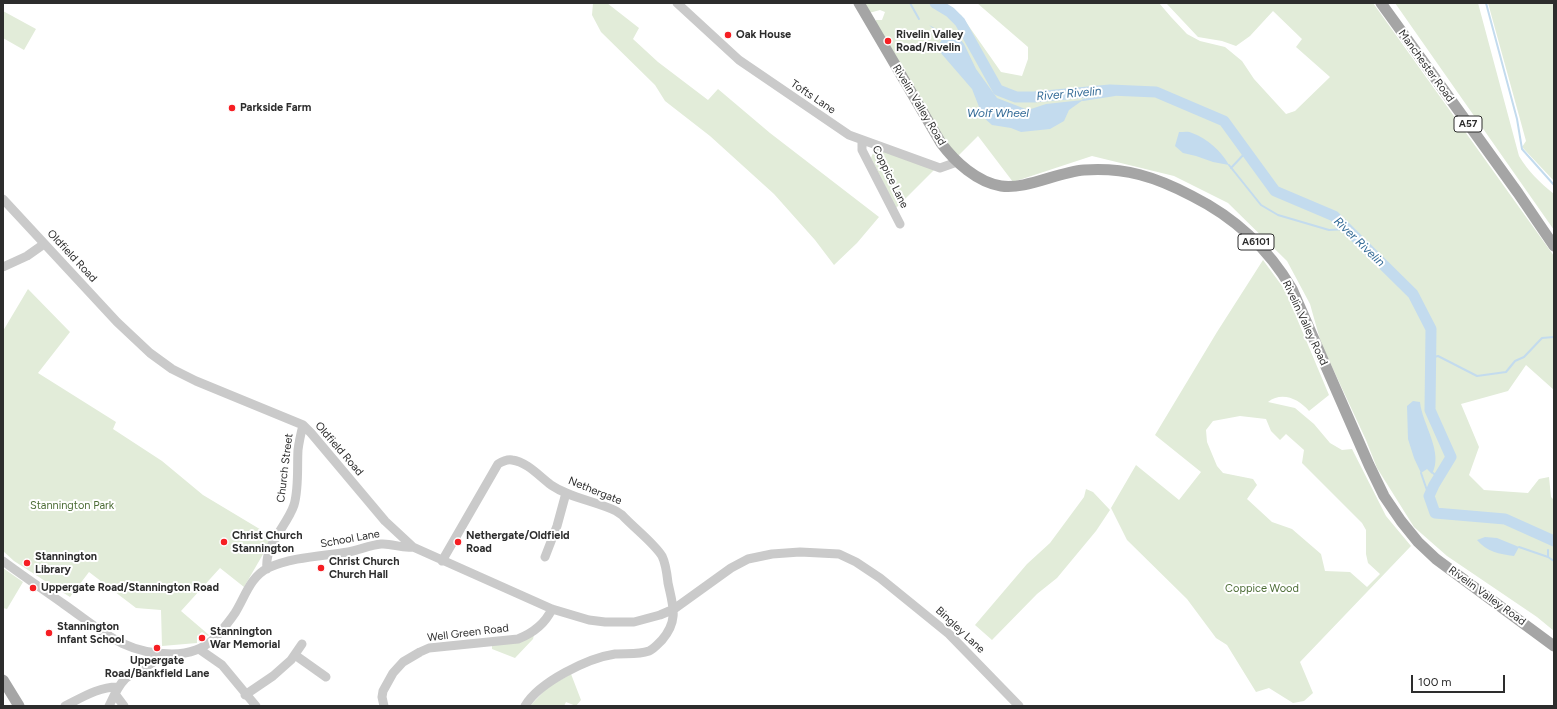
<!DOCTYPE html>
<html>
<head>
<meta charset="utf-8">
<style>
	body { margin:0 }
	#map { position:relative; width:1557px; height:709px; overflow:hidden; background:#fff; font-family:Figtree,sans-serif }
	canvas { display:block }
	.frame { position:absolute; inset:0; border:4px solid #2d2d2d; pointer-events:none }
	.scale { position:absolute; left:1411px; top:675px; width:94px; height:18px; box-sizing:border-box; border:2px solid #2d2d2d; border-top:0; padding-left:5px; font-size:12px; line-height:14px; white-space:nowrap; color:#2d2d2d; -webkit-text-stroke:3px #fff; paint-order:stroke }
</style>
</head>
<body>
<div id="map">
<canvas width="1557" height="709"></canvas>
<div class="frame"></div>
<div class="scale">100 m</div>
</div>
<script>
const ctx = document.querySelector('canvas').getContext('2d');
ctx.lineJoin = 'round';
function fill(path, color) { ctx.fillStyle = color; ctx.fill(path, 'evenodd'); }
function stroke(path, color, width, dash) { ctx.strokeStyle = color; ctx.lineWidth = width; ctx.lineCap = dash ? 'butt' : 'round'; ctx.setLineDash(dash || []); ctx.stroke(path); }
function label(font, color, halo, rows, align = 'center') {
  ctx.font = font + ' Figtree,sans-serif'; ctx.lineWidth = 4; ctx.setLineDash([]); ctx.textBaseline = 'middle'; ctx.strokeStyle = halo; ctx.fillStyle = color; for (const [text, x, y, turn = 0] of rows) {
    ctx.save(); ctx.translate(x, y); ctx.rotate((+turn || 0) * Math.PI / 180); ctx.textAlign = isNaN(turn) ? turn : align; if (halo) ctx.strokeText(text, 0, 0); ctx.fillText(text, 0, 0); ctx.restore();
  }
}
fill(new Path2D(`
	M593 3H607L639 28 633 39 658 62 708 100 718 89 770 133 879 217 857 243 834 265 815 240 774 194 710 136 665 101 655 85 601 32 592 15Z
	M862 3H940L961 15 1001 72 1022 76 1028 59V47L977 3H1159L1171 17 1187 34 1200 41 1225 47 1242 61 1254 79 1286 114 1295 111 1330 77 1296 47 1302 39 1273 11 1250 36 1236 46 1222 41 1198 37 1166 3H1373L1554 256V390L1526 365 1508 391 1461 404 1479 447 1469 475 1484 490 1528 493 1539 479 1549 477 1551 497 1554 500V631L1537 617 1447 556 1414 527 1377 468 1366 440 1321 343 1310 304 1287 261 1228 203 1174 176 1092 156 1013 182 978 136 958 156 944 141 875 25 876 20H882L885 12 880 10 869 13Z
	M1395 3H1478L1519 156C1528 171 1540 183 1554 194V230Z
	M1488 3H1554V181L1522 147 1526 141Z
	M3 11 36 29 24 50 3 38Z
	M878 149 934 170 896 208 871 158 873 153Z
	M1263 260 1285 290 1329 395 1309 411C1299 399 1282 391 1268 402L1295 408 1314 424 1330 443 1342 450 1352 449 1386 516 1411 546 1300 662 1313 693 1304 701 1293 703 1269 688 1256 692 1227 645 1216 638 1187 599 1127 540 1111 508 1136 465 1179 500 1201 472 1155 435 1217 332ZM1240 416 1266 419 1271 431 1280 440 1286 434 1304 450 1302 463 1362 523 1366 530V554L1368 563 1380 574 1367 587 1350 572 1325 571 1321 554 1292 529 1272 522 1247 499 1257 485 1253 479 1223 473 1217 466 1207 442 1206 430 1213 421Z
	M28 289 70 332 38 373 116 422 113 429 162 461 203 495 273 537 244 587 220 568 181 611 209 635 208 636 202 632 197 636V643L162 646 161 610 136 608 89 572 70 597 14 561 3 551V331Z
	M1086 489 1093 492 1110 510 1096 531 1057 578 1037 594 992 640 975 625 1027 564 1050 543 1084 497Z
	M3 568 23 582 7 609 3 608 4 585H3Z
	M534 635 533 639 515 658 492 649V645Z
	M571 674 581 700 576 706 566 702 564 706H530L548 687Z`), '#e2ecd9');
fill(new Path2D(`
	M929 25 946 34H956L964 44 976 69 997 98 1028 110 1046 104 1083 100 1069 110 1064 121 1050 129 1021 132 1011 128 992 125 983 117 972 89 940 52V43L943 37Z
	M1179 132C1184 132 1189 131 1192 133 1207 138 1221 151 1229 165L1213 162 1196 156 1183 153 1175 146Z
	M1413 401 1420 402C1422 424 1444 452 1432 474L1427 469 1421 473 1414 458 1408 439 1407 406Z
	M1485 537 1497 538 1519 547 1514 556C1499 554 1487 552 1477 540Z`), '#c3dbee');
stroke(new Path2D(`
	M910 3 919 19
	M1486 3 1517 119 1522 149 1554 185
	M1083 100 1115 95 1118 90
	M1229 165 1261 205 1278 215 1329 230 1348 229
	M1231 168 1246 152
	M1431 358 1438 356 1477 376 1506 372 1515 361 1524 357 1542 338 1554 337
	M1421 473 1429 496
	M1433 473 1439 478
	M1519 547 1548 557
	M1548 550V557L1554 561`), '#c3dbee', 2);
stroke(new Path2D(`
	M935 3 950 12 960 22 998 90 1016 97H1034L1110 90 1156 92 1224 121 1275 191 1334 216 1413 294 1431 329 1430 410 1451 457 1434 485 1429 496 1435 513 1505 519 1554 541`), '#c3dbee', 11);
stroke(new Path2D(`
	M677 3 739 60 849 135 940 168 957 162
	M862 140V150L900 224
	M3 199 117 322 150 353 172 369 196 381 303 425 311 433 385 521 413 547 552 609 589 620 605 622H634L660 615 674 609 731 568 748 559 772 554 800 552 839 554 856 562 880 578 949 634 1019 706
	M3 267 27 256 44 244
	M545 557 557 526 566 493
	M3 561C23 576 44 590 65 605 102 631 124 654 172 654 190 654 203 649 216 637 223 629 229 622 235 613 245 597 250 577 268 568 292 557 323 556 348 552 359 550 370 545 381 544 392 543 402 549 413 547
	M442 561 498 464C503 461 507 459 512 460 527 462 539 476 551 485 570 498 595 501 616 511L622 515C633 527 654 543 662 556 666 564 667 574 668 583 673 606 679 620 662 640 658 644 654 649 649 651 638 655 626 653 615 654 588 658 539 682 525 706
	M267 569C264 545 287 526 294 505 299 488 297 467 298 450 299 442 301 433 303 425
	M199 649 222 665 256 706
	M295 655 326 677
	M115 694 124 706
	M245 695 273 676 291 660 302 644
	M65 706C81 698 100 686 119 687
	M109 706C114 696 117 687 125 679 134 671 157 664 161 654
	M384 706 382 697 383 691 393 673 403 662 420 652 429 648 518 639C533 633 545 624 552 609`), '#cacaca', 9);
stroke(new Path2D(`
	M859 3 941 143C955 162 977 182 1001 186 1025 190 1058 172 1084 170 1125 167 1156 177 1192 196 1234 217 1268 248 1292 289L1369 465 1384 496 1401 521 1418 542 1436 559 1554 646
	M1381 3 1518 193 1554 246
	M3 680 19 706`), '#a5a5a5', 11);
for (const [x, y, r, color] of [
	[728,35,4,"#f61e23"],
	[888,41,4,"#f61e23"],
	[232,108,4,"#f61e23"],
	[224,542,4,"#f61e23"],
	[458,542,4,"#f61e23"],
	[27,563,4,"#f61e23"],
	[321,568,4,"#f61e23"],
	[33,588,4,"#f61e23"],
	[49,633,4,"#f61e23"],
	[202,638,4,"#f61e23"],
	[157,648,4,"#f61e23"]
]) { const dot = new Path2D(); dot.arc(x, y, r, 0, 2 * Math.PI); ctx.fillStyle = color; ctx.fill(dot); stroke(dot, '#fff', 1.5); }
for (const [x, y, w] of [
	[1468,124,28],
	[1256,242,36]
]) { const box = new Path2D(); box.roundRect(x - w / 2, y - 8, w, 16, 3); ctx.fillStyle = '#fff'; ctx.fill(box); stroke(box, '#2d2d2d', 1); }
label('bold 10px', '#2d2d2d', null, [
	["A57",1468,124],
	["A6101",1256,242]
]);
label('bold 11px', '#2d2d2d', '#fff', [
	["Oak House",736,35],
	["Rivelin Valley",896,35],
	["Road/Rivelin",896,48],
	["Parkside Farm",240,108],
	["Christ Church",232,536],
	["Stannington",232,549],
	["Nethergate/Oldfield",466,536],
	["Road",466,549],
	["Stannington",35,557],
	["Library",35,570],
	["Christ Church",329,562],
	["Church Hall",329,575],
	["Uppergate Road/Stannington Road",41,588],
	["Stannington",57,627],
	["Infant School",57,640],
	["Stannington",210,632],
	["War Memorial",210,645],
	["Uppergate",157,661,"center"],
	["Road/Bankfield Lane",157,674,"center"]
], 'left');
label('11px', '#2d2d2d', '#fff', [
	["Manchester Road",1426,66,54],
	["Tofts Lane",813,97,34],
	["Rivelin Valley Road",919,105,59],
	["Coppice Lane",890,177,64],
	["Oldfield Road",72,256,47],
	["Rivelin Valley Road",1305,323,65],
	["Oldfield Road",339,449,49],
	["Church Street",285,468,-83],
	["Nethergate",595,491,22],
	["School Lane",350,539,-10],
	["Rivelin Valley Road",1487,596,36],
	["Bingley Lane",960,630,43],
	["Well Green Road",468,633,-7]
]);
label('11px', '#4d6d37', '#fff', [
	["Stannington Park",72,506],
	["Coppice Wood",1262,589]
]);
label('italic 12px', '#346b97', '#fff', [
	["River Rivelin",1069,94,-5],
	["Wolf Wheel",998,113],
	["River Rivelin",1359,242,44]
]);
</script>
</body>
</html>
